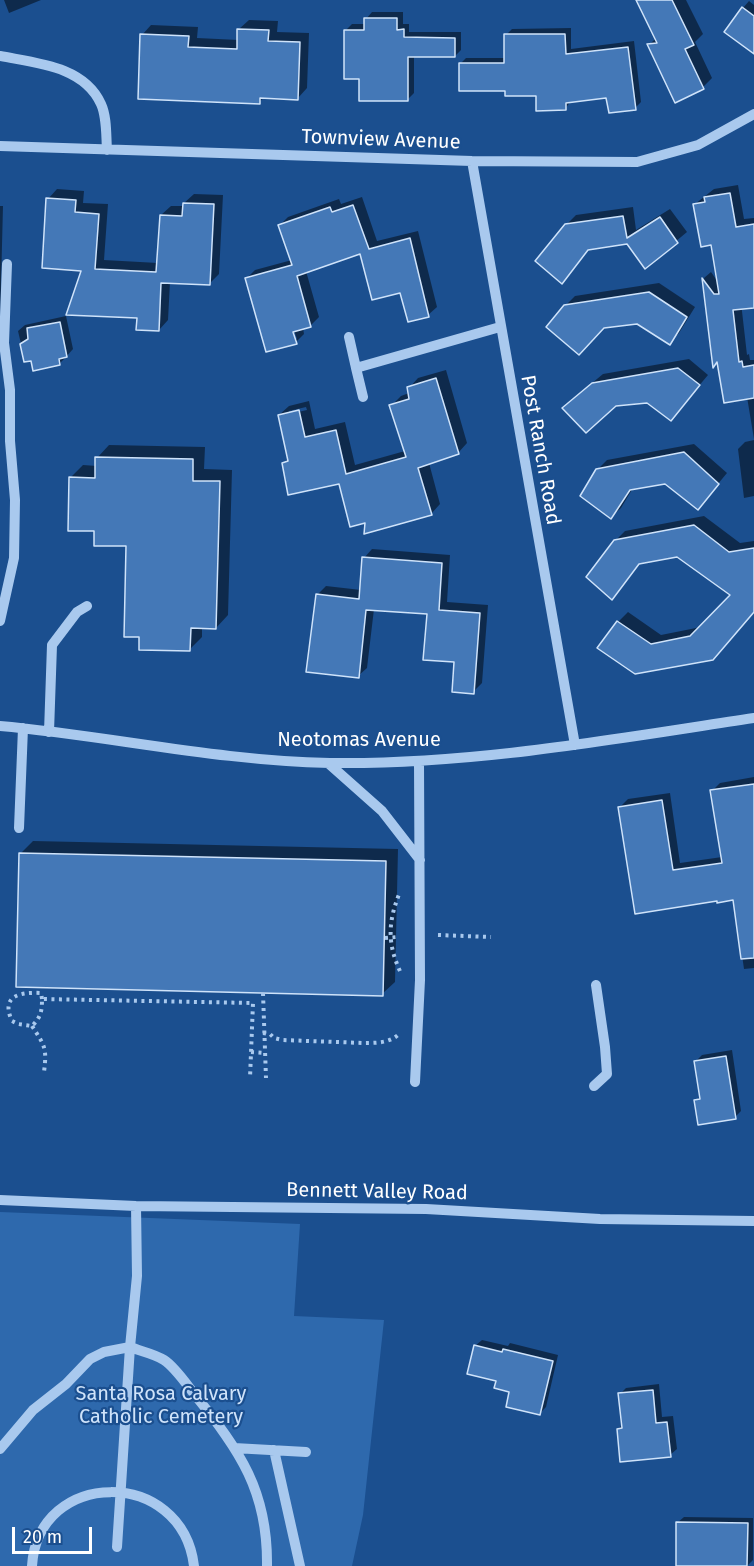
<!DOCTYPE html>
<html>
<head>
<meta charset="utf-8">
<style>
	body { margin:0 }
	#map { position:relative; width:754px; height:1566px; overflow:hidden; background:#1b4f8f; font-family:"Fira Sans",sans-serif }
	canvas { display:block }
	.scale { position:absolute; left:12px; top:1527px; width:80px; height:27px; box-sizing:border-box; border:3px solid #fff; border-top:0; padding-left:8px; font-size:18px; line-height:21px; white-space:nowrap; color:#fff; -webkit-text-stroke:4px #1b4f8f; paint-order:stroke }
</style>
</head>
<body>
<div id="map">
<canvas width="754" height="1566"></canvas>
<div class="scale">20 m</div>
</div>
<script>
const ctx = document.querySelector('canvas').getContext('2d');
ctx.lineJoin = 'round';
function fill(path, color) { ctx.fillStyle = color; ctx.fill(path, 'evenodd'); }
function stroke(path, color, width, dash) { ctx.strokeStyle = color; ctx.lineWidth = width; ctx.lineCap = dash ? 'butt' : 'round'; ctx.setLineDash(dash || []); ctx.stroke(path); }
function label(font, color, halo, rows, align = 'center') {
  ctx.font = font + ' "Fira Sans",sans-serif'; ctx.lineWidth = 4.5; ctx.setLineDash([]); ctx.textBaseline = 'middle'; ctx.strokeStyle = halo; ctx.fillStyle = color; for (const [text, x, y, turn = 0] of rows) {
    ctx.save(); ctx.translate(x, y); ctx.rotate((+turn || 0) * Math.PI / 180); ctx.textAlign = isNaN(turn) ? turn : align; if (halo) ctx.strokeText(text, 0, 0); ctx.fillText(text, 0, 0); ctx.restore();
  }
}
fill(new Path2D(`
	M0 1212 300 1224 294 1316 384 1320 363 1515 352 1566H0Z`), '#2e69ad');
fill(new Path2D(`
	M4 0H41L9 13Z
	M638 0H686L703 34 695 42 712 78 703 87 649 45 656 38Z
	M749 1 754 5V52L743 8Z
	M372 12H403V24H409V32H461V50L455 56H414V93L407 100 360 77 346 30 352 24H366V19Z
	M249 20 278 21 277 32 309 33 307 88 298 98 265 97 259 102 142 35 151 25 198 27 197 38 239 40V29Z
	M571 28V49L634 41 641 102 635 108 608 96 571 101 565 109 537 94 506 89 460 64 466 58H506V35L512 29Z
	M738 185 744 219 754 218V276L739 285 747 355 749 354 750 360H754V439L747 397 719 360 714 365 704 278 711 272 718 282 712 244 695 204 714 189Z
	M57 189 84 191 83 203 108 204 104 260 158 263 161 215 171 206H184V203L194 194 223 195 219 274 209 284 170 282 168 320 159 330 138 316 83 270 48 199Z
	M362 197 377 241 418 231 437 307 428 315 361 252 306 271 319 317 310 326 303 328 304 334 296 342 247 278 255 270 292 260 280 225 288 217 339 199 341 204ZM292 324 297 339H294Z
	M0 206H3L0 324Z
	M633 207 636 230 670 209 687 232 645 267 628 242 590 248 562 282 566 225 576 215Z
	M659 283 695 307 679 333 669 343 638 323 565 306 575 296Z
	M66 316 73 349 66 357 59 364 32 359 25 361 18 331 25 325Z
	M689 359 708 375 671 419 648 401 574 398 603 374Z
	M446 370 467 443 458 453 429 463 440 504 431 514 283 464 289 458 279 415 289 406 309 401 315 429 345 422 355 465 405 451 391 406 401 396 409 393V388L418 378ZM306 407 307 410 289 414V411Z
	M754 440V496L744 498 738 449 745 442Z
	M694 444 727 473 698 508 665 482 633 488 621 508 611 517 597 470 607 460Z
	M109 445 205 447 204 469 232 470 228 615 216 628 202 627V637L190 649 128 545 96 530 70 478 83 465 97 466V458Z
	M704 516 740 543 754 541V611L635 673 600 647 618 622 628 612 661 635 701 627 732 594 677 555 641 562 612 598 615 541 625 531Z
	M372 549 450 555 447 602 488 605 482 683 473 692 429 613 374 609 367 668 358 676 317 595 326 586 361 590 364 558Z
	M754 777V968L744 969 734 899H718L637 912 620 807 628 799 670 793 680 863 722 857 712 791 720 783Z
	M33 841 398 849 395 982 382 994 21 853Z
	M732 1050 741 1111 735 1117 696 1101 701 1096 696 1061 702 1055Z
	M482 1340 508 1346 510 1343 558 1355 546 1407 539 1414 498 1380 475 1346Z
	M659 1384 662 1417 673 1416 677 1449 670 1455 618 1429 623 1424 620 1394 626 1388Z
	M684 1517 753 1518V1560L747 1566 677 1523Z`), '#0007');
const building = new Path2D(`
	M636 0H672L694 45 685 49 704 89 675 103 647 44 657 43Z
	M742 7 754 16V54L724 32Z
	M364 18H397V30L404 29V37L455 38V57H408V101H359V79H344V30H364Z
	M237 29 269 30 268 41 300 42 298 100 260 98V104L138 99 140 34 189 36 188 47 237 49Z
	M504 34H565L566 54 628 47 636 110 609 113 606 98 566 103V110L536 111V96H505V91H459V63H504Z
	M730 193 736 227 754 224V308L733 310 739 362 742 361 743 367 754 365V398L724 403 717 362 713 368 702 278 714 294H719L711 245 701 247 693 204 705 202 704 197Z
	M46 198 76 200 75 212 99 214 95 269 156 272 160 215 182 216 183 203 214 204 210 285 161 283 159 331 136 330 137 318 66 315 81 271 42 268Z
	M353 205 369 249 410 238 429 317 408 322 400 293 372 300 360 254 297 276 311 327 293 332 297 344 266 352 245 278 292 265 278 225 330 207 332 212Z
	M623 216 627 238 660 217 678 243 645 269 627 244 588 250 562 284 535 261 565 224Z
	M649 292 687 317 670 345 637 324 604 328 579 355 546 327 564 305Z
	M60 322 67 357 59 359 60 365 33 371 31 361 24 362 20 344 28 339 27 328Z
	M678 368 700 385 671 421 647 403 616 406 586 433 562 408 592 383Z
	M436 378 459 454 418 468 432 515 364 534 365 523 350 527 339 484 288 495 282 463 288 461 278 415 299 410 305 437 336 430 346 474 406 457 389 405 409 399 407 387Z
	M684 452 719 484 698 510 665 484 630 490 611 519 580 496 596 469Z
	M95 457 193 459V481H220L216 629 191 628 190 651 139 650V637H124L126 546H94V531H68L69 477 95 478Z
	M694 525 729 552 754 548V612L713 660 635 674 597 648 617 621 651 644 690 636 730 595 677 557 639 564 612 600 586 577 614 540Z
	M362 557 442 563 439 610 480 613 474 694 452 692 454 662 423 660 427 614 366 610 359 678 306 672 316 594 359 599Z
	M754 784V958L741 959 733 900 717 903V901L635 914 618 807 662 800 673 870 722 863 710 790Z
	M19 853 386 861 383 996 16 987Z
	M726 1056 736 1119 698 1125 694 1100 700 1099 694 1061Z
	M474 1345 502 1352 503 1349 553 1361 540 1415 506 1407 509 1392 494 1388 496 1381 467 1374Z
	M653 1390 656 1423 667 1422 671 1457 620 1462 617 1429 622 1428 618 1393Z
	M676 1522 748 1523 747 1566H676Z`);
fill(building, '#4478b7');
stroke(building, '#cfe3fa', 1.5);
stroke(new Path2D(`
	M438 935 491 937
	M385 938 397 937
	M400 971C387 943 388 921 400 892
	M263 993 266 1078
	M42 999 41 993C21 992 0 995 12 1021L18 1024 32 1026C41 1017 42 1011 42 999L253 1003 250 1078
	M32 1026C45 1046 47 1048 44 1072
	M263 1033 270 1034 274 1038 282 1040 364 1043C376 1043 390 1043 399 1034
	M251 1052 265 1053`), '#a9c9ee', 4, [3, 4.5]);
stroke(new Path2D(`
	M0 56C36 63 84 66 101 104 107 117 106 135 107 150
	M0 146 472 161 637 162 698 145 754 114
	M472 161 575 745
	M349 337 356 368 500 327
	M356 368 363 397
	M0 621 14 558 15 500 10 441V390L4 343 7 264
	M0 726C110 736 219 761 330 763 472 765 614 739 754 718
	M49 732 52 645 77 612 87 606
	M328 763 382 811 420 860
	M19 828 23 728
	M415 1082 420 980 419 762
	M594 1086 607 1074 605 1047 596 985
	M0 1200 136 1206 426 1209 600 1219 754 1221
	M136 1206 137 1276 130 1347C140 1351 155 1354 164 1360 175 1367 187 1385 195 1395 240 1451 268 1491 267 1566
	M234 1448 306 1452
	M0 1449 33 1410 66 1384 90 1359 104 1352 130 1347 117 1547
	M274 1450 300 1566
	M32 1566C38 1468 182 1467 194 1566`), '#a9c9ee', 10);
label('20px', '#fff', '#1b4f8f', [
	["Townview Avenue",381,140,2],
	["Post Ranch Road",540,450,80],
	["Neotomas Avenue",359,740],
	["Bennett Valley Road",377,1192,1]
]);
label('20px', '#cfe3fa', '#1b4f8f', [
	["Santa Rosa Calvary",161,1394],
	["Catholic Cemetery",161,1417]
]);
</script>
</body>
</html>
